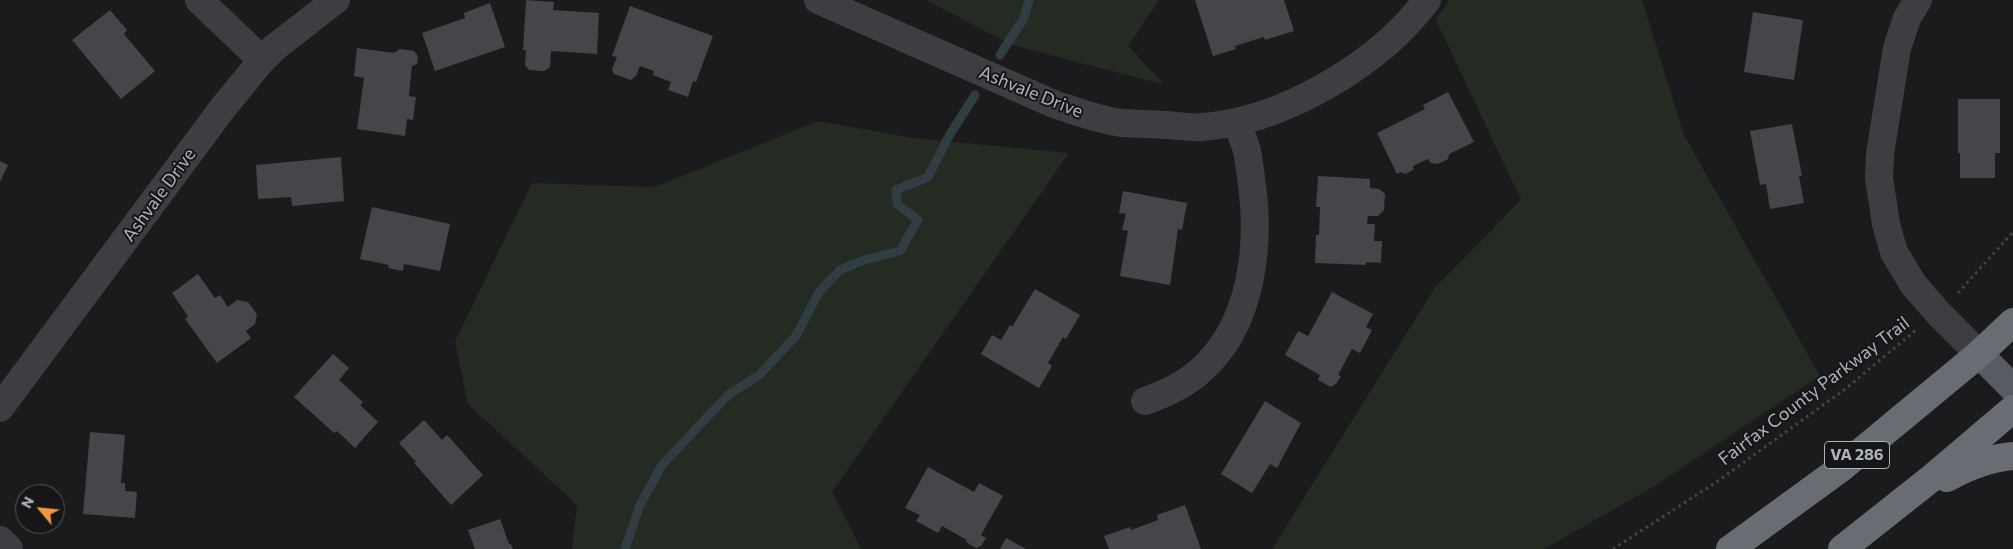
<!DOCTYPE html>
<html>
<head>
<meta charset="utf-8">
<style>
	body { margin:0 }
	#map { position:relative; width:2013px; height:549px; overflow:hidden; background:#1b1b1d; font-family:Commissioner,sans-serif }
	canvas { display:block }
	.north { position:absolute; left:15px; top:484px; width:50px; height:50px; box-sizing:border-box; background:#161618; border:1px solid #52565a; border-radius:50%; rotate:298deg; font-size:14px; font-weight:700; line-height:20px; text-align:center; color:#adb5bc }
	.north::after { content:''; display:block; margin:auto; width:18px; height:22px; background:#f2963e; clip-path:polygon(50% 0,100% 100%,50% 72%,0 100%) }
</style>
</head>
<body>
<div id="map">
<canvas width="2013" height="549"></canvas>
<div class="north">N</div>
</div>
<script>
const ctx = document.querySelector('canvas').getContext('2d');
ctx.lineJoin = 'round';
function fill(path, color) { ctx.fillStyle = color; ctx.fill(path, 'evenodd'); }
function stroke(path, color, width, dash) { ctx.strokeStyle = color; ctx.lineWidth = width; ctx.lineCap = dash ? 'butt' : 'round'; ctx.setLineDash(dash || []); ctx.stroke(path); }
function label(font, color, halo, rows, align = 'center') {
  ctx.font = font + ' Commissioner,sans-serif'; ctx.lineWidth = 4; ctx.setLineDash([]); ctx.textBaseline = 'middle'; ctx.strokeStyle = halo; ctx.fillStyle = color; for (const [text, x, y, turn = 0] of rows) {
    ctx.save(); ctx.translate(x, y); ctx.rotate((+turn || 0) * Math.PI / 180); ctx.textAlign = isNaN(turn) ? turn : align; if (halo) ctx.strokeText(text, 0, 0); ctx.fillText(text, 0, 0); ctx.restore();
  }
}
fill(new Path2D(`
	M926 0H1159L1128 46 1165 85 1012 45Z
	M1449 0H1642L1684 135 1820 376 1655 486 1544 549H1272L1436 286 1521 200 1436 20Z
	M818 121 913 138 1069 153 832 492 861 549H572L577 505 468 404 455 341 532 183 655 187Z`), '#232b22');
stroke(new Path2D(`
	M1000 55 1024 18 1029 0
	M625 549 640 505 662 465 728 395 759 375 796 336 819 292 840 270 864 260 900 251 918 220 897 204 896 190 928 177 949 136 975 95`), '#303d42', 9);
fill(new Path2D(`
	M526 0 554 2 553 10 599 13 597 54 551 51 550 67 544 71 529 70 525 65 526 50H523Z
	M1195 0H1284L1294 31 1265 40 1264 37 1235 46 1236 49 1213 56Z
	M490 3 505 47 435 71 422 33 465 18 464 13Z
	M630 6 713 36 696 82 693 81 688 97 668 90 671 82 653 75 654 71 640 66 636 76 631 80 614 74 612 69 617 57 612 56Z
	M110 10 127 30 124 34 155 71 121 99 72 40Z
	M1753 12 1803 20 1794 80 1744 72Z
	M357 48 394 53 400 49 414 51 418 56 417 64 412 66 409 96 416 97 413 120 407 119 405 136 357 129 364 78 354 76Z
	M1448 92 1474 142 1449 154 1448 159 1438 164 1431 163 1428 159 1413 166V170L1405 174 1401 172 1397 174 1377 133 1425 109 1423 105Z
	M1958 99H2000V153H1995V178H1960V153H1958Z
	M1792 124 1802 176H1799L1804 203 1770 209 1766 184 1760 185 1750 131Z
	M341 157 344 201 292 206 291 197 258 199 256 165Z
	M0 161 8 165 0 182Z
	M1318 176 1370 179V188L1379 189 1385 194 1384 210 1378 216H1368L1367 224H1375L1374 241H1382L1381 263 1366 262V265L1315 263 1316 235H1319L1320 207H1316Z
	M1123 191 1187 203 1182 230 1178 229 1170 285 1120 276 1128 231 1122 230 1126 214 1119 213Z
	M372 207 450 224 440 271 404 264 403 271 388 268 389 265 360 259Z
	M198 274 215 298 220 295 228 307 237 300 248 302 257 314 255 324 246 331 251 338 217 363 185 319 188 316 172 293Z
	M1035 289 1080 315 1066 339 1063 337 1048 363 1052 366 1039 388 981 354 992 335 1001 340 1010 325 1012 327Z
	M1332 292 1373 314 1366 327 1372 330 1360 353 1352 349 1338 375 1341 376 1337 383 1331 387 1318 380 1320 375 1285 355 1298 331 1308 336Z
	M333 354 349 368 339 380 363 402 360 405 378 422 355 448 337 431 334 433 294 397Z
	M1265 401 1301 423 1277 468 1270 464 1252 493 1221 474Z
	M424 420 442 440 447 435 483 475 451 505 414 463 416 462 399 443Z
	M90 432 125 435 121 483H125V491L137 492 135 518 83 514Z
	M928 467 974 492 979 483 1003 496 981 535 986 538 981 546 976 548 966 542 967 540 942 526 938 533 916 521 920 515 905 508Z
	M1185 505 1201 549H1109L1104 536 1130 527 1131 530 1158 520 1157 515Z
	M500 519 509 544H511L513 549H475L468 530Z
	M1006 538 1026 549H1000Z`), '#45464a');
stroke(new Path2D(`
	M1958 293 2013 232
	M1613 549 1715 483 1844 390 1916 330`), '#424549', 3, [2.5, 4]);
stroke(new Path2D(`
	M199 0 262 60
	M818 0 1056 105C1078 112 1099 120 1122 123 1137 124 1152 124 1167 125 1179 126 1190 128 1202 127 1283 121 1378 65 1427 0
	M1918 0 1907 18 1897 48 1880 154 1879 178 1886 224 1894 252 1913 284 1939 314 1979 354
	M1145 401C1165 394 1183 386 1199 372 1253 326 1261 244 1251 178 1250 169 1249 160 1247 151 1244 141 1240 132 1237 122
	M0 408 222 109 262 60 274 48 336 0
	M0 540 9 549`), '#3c3e42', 28);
stroke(new Path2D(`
	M1979 354 2013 388`), '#585b61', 28);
stroke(new Path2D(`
	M1947 478C1969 466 1989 458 2013 456
	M1730 549 1840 469 1979 354 2013 322
	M1842 549 1933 477 2013 409`), '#686d73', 28);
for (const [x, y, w] of [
	[1857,455,65]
]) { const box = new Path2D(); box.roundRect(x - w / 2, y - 13.5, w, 27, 4); ctx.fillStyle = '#161618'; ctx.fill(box); stroke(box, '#adb5bc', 1); }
label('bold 16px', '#adb5bc', null, [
	["VA 286",1857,455]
]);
label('18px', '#adb5bc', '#161618', [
	["Ashvale Drive",1031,92,22],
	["Ashvale Drive",159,195,-54],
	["Fairfax County Parkway Trail",1814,391,-37]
]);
</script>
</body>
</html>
